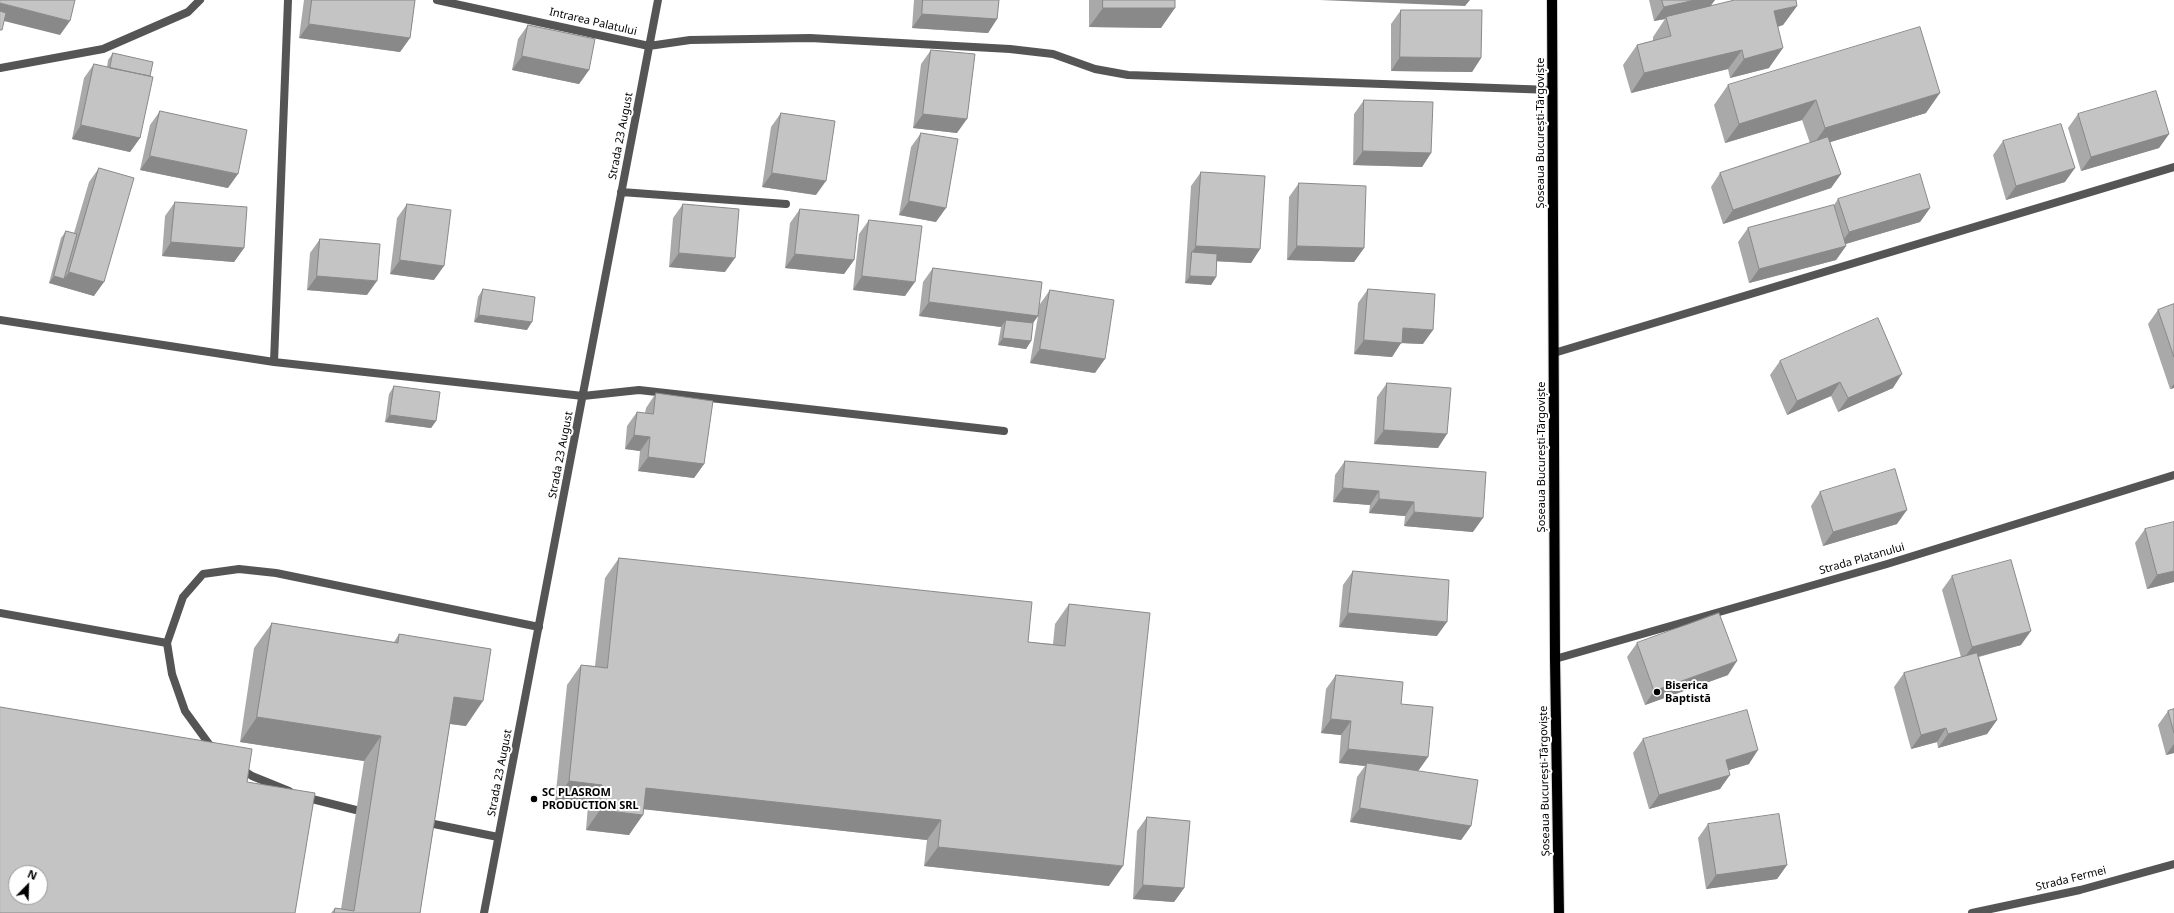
<!DOCTYPE html>
<html>
<head>
<meta charset="utf-8">
<style>
	body { margin:0 }
	#map { position:relative; width:2174px; height:913px; overflow:hidden; background:#fff; font-family:"Noto Sans",sans-serif }
	canvas { display:block }
	.north { position:absolute; left:8px; top:865px; width:40px; height:40px; box-sizing:border-box; background:#fff; border:1px solid #999; border-radius:50%; rotate:23deg; font-size:11px; font-weight:700; line-height:16px; text-align:center; color:#000 }
	.north::after { content:''; display:block; margin:auto; width:14px; height:18px; background:#000; clip-path:polygon(50% 0,100% 100%,50% 72%,0 100%) }
</style>
</head>
<body>
<div id="map">
<canvas width="2174" height="913"></canvas>
<div class="north">N</div>
</div>
<script>
const ctx = document.querySelector('canvas').getContext('2d');
ctx.lineJoin = 'round';
function stroke(path, color, width, dash) { ctx.strokeStyle = color; ctx.lineWidth = width; ctx.lineCap = dash ? 'butt' : 'round'; ctx.setLineDash(dash || []); ctx.stroke(path); }
function fill(path, color) { ctx.fillStyle = color; ctx.fill(path, 'evenodd'); }
function label(font, color, halo, rows, align = 'center') {
  ctx.font = font + ' "Noto Sans",sans-serif'; ctx.lineWidth = 4; ctx.setLineDash([]); ctx.textBaseline = 'middle'; ctx.strokeStyle = halo; ctx.fillStyle = color; for (const [text, x, y, turn = 0] of rows) {
    ctx.save(); ctx.translate(x, y); ctx.rotate((+turn || 0) * Math.PI / 180); ctx.textAlign = isNaN(turn) ? turn : align; if (halo) ctx.strokeText(text, 0, 0); ctx.fillText(text, 0, 0); ctx.restore();
  }
}
const primary = new Path2D(`
	M1552 0 1555 659 1559 913`);
stroke(primary, '#dbdbdb', 12);
stroke(new Path2D(`
	M0 613 167 643
	M215 749 209 744 185 711 172 674 167 643 183 597 203 574 239 569 276 573 539 627
	M240 768 252 776 289 791
	M304 797 356 810
	M424 822 498 837`), '#555', 8);
stroke(new Path2D(`
	M437 0 649 46 690 40 810 38 1010 49 1053 54 1095 69 1128 75 1552 90
	M0 68 103 49 188 12 200 0
	M621 192 786 204
	M0 320 274 362 583 396 639 390 1004 431
	M1554 353 2174 167
	M274 362 288 0
	M1555 659 1887 564 2174 475
	M484 913 658 0
	M1972 913 2080 890 2174 864`), '#555', 8);
stroke(primary, '#000', 10);
fill(new Path2D(`
	M304 0H415L410 38 400 52 299 38Z
	M914 0H999L997 19 988 33 912 28Z
	M1089 0H1175L1161 28 1089 27Z
	M1649 0H1715L1710 6H1797L1783 25 1778 27 1769 68 1730 78 1728 69 1631 93 1623 65 1637 45 1653 41V37L1665 19 1654 21Z
	M1401 10 1481 58 1472 72 1391 71V24Z
	M528 25 589 70 579 84 512 70 518 39Z
	M931 50 957 133 913 128 921 64Z
	M113 53 150 76 140 138 130 152 72 139 84 78 94 64 107 67 108 60Z
	M1728 85 1926 113 1830 142 1841 174 1831 188 1723 224 1711 187 1720 173 1810 143 1802 120 1725 143 1714 105Z
	M1364 100 1431 153 1422 167 1353 165 1354 114Z
	M160 111 228 188 140 170 150 125Z
	M781 113 816 195 762 187 771 127Z
	M2078 114 2169 134 2159 148 2081 171 2068 128Z
	M921 133 936 222 899 215 911 147Z
	M2003 141 2065 182 2006 200 1993 155Z
	M99 168 94 296 49 283 61 238 66 231 74 233 89 182Z
	M1201 172 1260 249 1251 263 1217 261 1216 277 1211 285 1185 283 1191 186Z
	M1299 183 1364 248 1354 262 1287 260 1289 197Z
	M1838 199 1930 208 1920 222 1845 244 1846 246 1836 260 1749 283 1738 242 1748 228 1834 205Z
	M175 202 244 248 234 262 162 256 165 216Z
	M407 204 434 280 390 274 397 218Z
	M683 204 725 272 669 267 673 218Z
	M800 209 854 260 844 274 785 268 790 223Z
	M869 220 905 296 853 290 859 234Z
	M320 239 367 295 307 290 310 253Z
	M933 268 1038 313 1040 304 1050 290 1095 373 1030 363 1038 316 1033 323 1031 341 1026 349 998 345 1001 327 919 316 923 282Z
	M483 289 527 330 474 322 478 297Z
	M1368 289 1423 344 1401 343 1392 357 1354 354 1358 303Z
	M2174 304V388L2170 389 2148 324 2158 310Z
	M1780 361 1893 388 1838 412 1831 396 1787 415 1770 375Z
	M1387 383 1438 448 1374 444 1377 397Z
	M394 386 436 421 431 428 385 422 389 394Z
	M656 393 704 464 694 478 638 471 640 451 625 449 627 426 637 412 645 413 646 408Z
	M1345 461 1473 532 1404 526 1405 516 1369 513 1370 505 1333 502 1335 475Z
	M1820 492 1897 524 1823 546 1811 506Z
	M2145 529 2174 582 2147 589 2135 543Z
	M619 558 1028 642 1053 644 1055 624 1069 604 1109 886 924 866 927 840 644 809 629 835 586 830 588 805 555 801 567 685 581 665 595 666 605 578Z
	M1353 571 1437 636 1339 627 1343 585Z
	M1952 576 2021 645 1979 657 1997 720 1987 734 1938 748 1937 742 1911 749 1894 687 1904 673 1961 657 1942 590Z
	M272 623 394 642 399 634 466 726 450 724 420 913H331L335 908 341 909 364 761 240 742 254 648Z
	M1637 643 1728 675 1645 705 1627 657Z
	M1336 675 1401 704 1428 757 1418 771 1471 826 1461 840 1350 822 1357 777 1365 766 1339 763 1341 735 1321 733 1326 689Z
	M2174 709V753L2166 755 2158 725 2168 711Z
	M1643 739 1749 764 1729 770 1720 789 1649 809 1633 753Z
	M1147 817 1184 888 1174 902 1133 899 1137 831Z
	M1708 824 1787 865 1777 879 1706 889 1698 838Z`), '#a9a9a9');
fill(new Path2D(`
	M1320 0H1470L1465 6Z
	M1695 0H1715L1709 8 1666 17 1665 19 1654 21 1664 7Z
	M0 3 70 21 60 35 0 20Z
	M1797 6 1783 25 1760 31 1774 11Z
	M1103 8H1175L1161 28 1089 27Z
	M922 14 997 19 988 33 912 28Z
	M309 24 410 38 400 52 299 38Z
	M1783 48 1769 68 1730 78 1744 59Z
	M1742 50 1728 69 1631 93 1644 73Z
	M522 56 589 70 579 84 512 70Z
	M1400 57 1481 58 1472 72 1391 71Z
	M1940 93 1926 113 1811 148 1825 128Z
	M1816 100 1802 120 1725 143 1739 124Z
	M923 114 967 119 957 133 913 128Z
	M81 125 140 138 130 152 72 139Z
	M2169 134 2159 148 2081 171 2091 157Z
	M1363 151 1431 153 1422 167 1353 165Z
	M150 156 238 174 228 188 140 170Z
	M2075 168 2065 182 2006 200 2016 186Z
	M772 173 826 181 816 195 762 187Z
	M1841 174 1831 188 1723 224 1733 210Z
	M909 201 946 208 936 222 899 215Z
	M1930 208 1920 222 1839 246 1849 232Z
	M171 242 244 248 234 262 162 256Z
	M1196 246 1260 249 1251 263 1191 260 1192 252 1187 260Z
	M1297 246 1364 248 1354 262 1287 260Z
	M1846 246 1836 260 1749 283 1759 269Z
	M679 253 735 258 725 272 669 267Z
	M795 254 854 260 844 274 785 268Z
	M400 260 444 266 434 280 390 274Z
	M69 272 104 282 94 296 49 283 54 276 64 279Z
	M317 276 377 281 367 295 307 290Z
	M862 276 915 282 905 296 853 290Z
	M1190 276 1216 277 1211 285 1185 283Z
	M929 302 1038 316 1028 330 1006 320 1001 327 919 316Z
	M479 315 532 322 527 330 474 322Z
	M1403 328 1433 330 1423 344 1401 343 1392 357 1354 354 1364 340Z
	M1003 338 1031 341 1026 349 998 345Z
	M1040 349 1105 359 1095 373 1030 363Z
	M1902 374 1893 388 1838 412 1848 398Z
	M1840 382 1831 396 1787 415 1797 401Z
	M2174 384V388L2170 389Z
	M390 415 436 421 431 428 385 422Z
	M1384 430 1447 434 1438 448 1374 444Z
	M634 435 650 437 640 451 625 449Z
	M648 457 704 464 694 478 638 471Z
	M1343 488 1379 491 1370 505 1333 502Z
	M1379 499 1414 502 1405 516 1369 513Z
	M1907 510 1897 524 1823 546 1833 532Z
	M1414 512 1483 518 1473 532 1404 526Z
	M2174 571V582L2147 589 2157 575Z
	M1348 613 1447 622 1437 636 1339 627Z
	M2031 631 2021 645 1962 661 1972 647Z
	M1737 661 1728 675 1645 705 1654 691Z
	M454 697 483 701 466 726 436 722Z
	M257 717 381 736 364 761 240 742Z
	M1331 719 1351 721 1341 735 1321 733Z
	M1997 720 1987 734 1938 748 1948 734Z
	M1946 728 1937 742 1911 749 1921 735Z
	M2174 744V753L2166 755Z
	M1348 749 1428 757 1418 771 1367 763 1365 766 1339 763Z
	M1758 750 1749 764 1716 774 1726 760Z
	M1730 775 1720 789 1649 809 1659 795Z
	M569 781 602 785 588 805 555 801Z
	M646 788 941 820 927 840 632 808Z
	M1360 808 1471 826 1461 840 1350 822Z
	M600 810 643 815 629 835 586 830Z
	M938 847 1123 866 1109 886 924 866Z
	M1787 865 1777 879 1706 889 1716 875Z
	M1143 885 1184 888 1174 902 1133 899Z`), '#898989');
const building = new Path2D(`
	M0 0H75L70 21 0 3Z
	M312 0H415L410 38 309 24Z
	M923 0H999L997 19 922 14Z
	M1103 0H1175V8H1103Z
	M1662 0H1695L1664 7Z
	M1735 0H1796L1797 6 1774 11 1783 48 1744 59 1742 50 1644 73 1637 45 1671 36 1666 17Z
	M1401 10H1482L1481 58 1400 57Z
	M0 11 6 13 2 30H0Z
	M528 25 595 39 589 70 522 56Z
	M1920 27 1940 93 1825 128 1816 100 1739 124 1728 85Z
	M931 50 975 54 967 119 923 114Z
	M113 53 153 62 150 76 110 68Z
	M94 64 153 77 140 138 81 125Z
	M2156 91 2169 134 2091 157 2078 114Z
	M1364 100 1433 102 1431 153 1363 151Z
	M160 111 247 130 238 174 150 156Z
	M781 113 835 121 826 181 772 173Z
	M2061 124 2075 168 2016 186 2003 141Z
	M921 133 958 139 946 208 909 201Z
	M1828 137 1841 174 1733 210 1720 173Z
	M99 168 134 178 104 282 69 272Z
	M1201 172 1265 176 1260 249 1196 246Z
	M1920 174 1930 208 1849 232 1838 199Z
	M1299 183 1366 186 1364 248 1297 246Z
	M175 202 247 207 244 248 171 242Z
	M407 204 451 210 444 266 400 260Z
	M683 204 739 209 735 258 679 253Z
	M1834 205 1846 246 1759 269 1748 228Z
	M800 209 859 215 854 260 795 254Z
	M869 220 922 226 915 282 862 276Z
	M66 231 77 234 64 279 54 276Z
	M320 239 380 244 377 281 317 276Z
	M1192 252 1217 254 1216 277 1190 276Z
	M933 268 1042 282 1038 316 929 302Z
	M483 289 535 297 532 322 479 315Z
	M1368 289 1435 294 1433 330 1403 328 1402 343 1364 340Z
	M1050 290 1114 300 1105 359 1040 349Z
	M2174 304V357L2158 310Z
	M1878 318 1902 374 1848 398 1840 382 1797 401 1780 361Z
	M1006 320 1033 323 1031 341 1003 338Z
	M1387 383 1451 388 1447 434 1384 430Z
	M394 386 440 392 436 421 390 415Z
	M656 393 713 401 704 464 648 457 650 437 634 435 637 412 653 414Z
	M1345 461 1486 472 1483 518 1414 512V502L1379 499V491L1343 488Z
	M1895 469 1907 510 1833 532 1820 492Z
	M2174 522V571L2157 575 2145 529Z
	M619 558 1032 602 1028 642 1065 646 1069 604 1150 613 1123 866 938 847 941 820 646 788 643 815 600 810 602 785 569 781 581 665 607 668Z
	M2011 560 2031 631 1972 647 1952 576Z
	M1353 571 1449 580 1447 622 1348 613Z
	M1719 613 1737 661 1654 691 1637 643Z
	M272 623 398 643 399 634 491 649 483 701 454 697 420 913H334L335 908 354 911 381 736 257 717Z
	M1977 653 1997 720 1948 734 1946 728 1921 735 1904 673Z
	M1336 675 1403 682 1401 704 1433 707 1428 757 1348 749 1351 721 1331 719Z
	M0 707 252 749 247 782 315 793 295 913H0ZM16 873H40V897H16Z
	M2174 709V733L2168 711Z
	M1747 710 1758 750 1726 760 1730 775 1659 795 1643 739Z
	M1367 763 1478 780 1471 826 1360 808Z
	M1779 814 1787 865 1716 875 1708 824Z
	M1147 817 1190 821 1184 888 1143 885Z`);
fill(building, '#c4c4c4');
stroke(building, '#898989', 1);
for (const [x, y, r, color] of [
	[1657,692,4,"#000"],
	[534,799,4,"#000"]
]) { const dot = new Path2D(); dot.arc(x, y, r, 0, 2 * Math.PI); ctx.fillStyle = color; ctx.fill(dot); stroke(dot, '#fff', 1.5); }
label('11px', '#000', '#fff', [
	["Intrarea Palatului",593,22,13],
	["Șoseaua București-Târgoviște",1541,133,-90],
	["Strada 23 August",621,136,-79],
	["Strada 23 August",561,455,-79],
	["Șoseaua București-Târgoviște",1542,457,-90],
	["Strada Platanului",1862,559,-16],
	["Strada 23 August",500,773,-79],
	["Șoseaua București-Târgoviște",1545,781,-91],
	["Strada Fermei",2071,879,-14]
]);
label('bold 11px', '#000', '#fff', [
	["Biserica",1665,686],
	["Baptistă",1665,699],
	["SC PLASROM",542,793],
	["PRODUCTION SRL",542,806]
], 'left');
</script>
</body>
</html>
